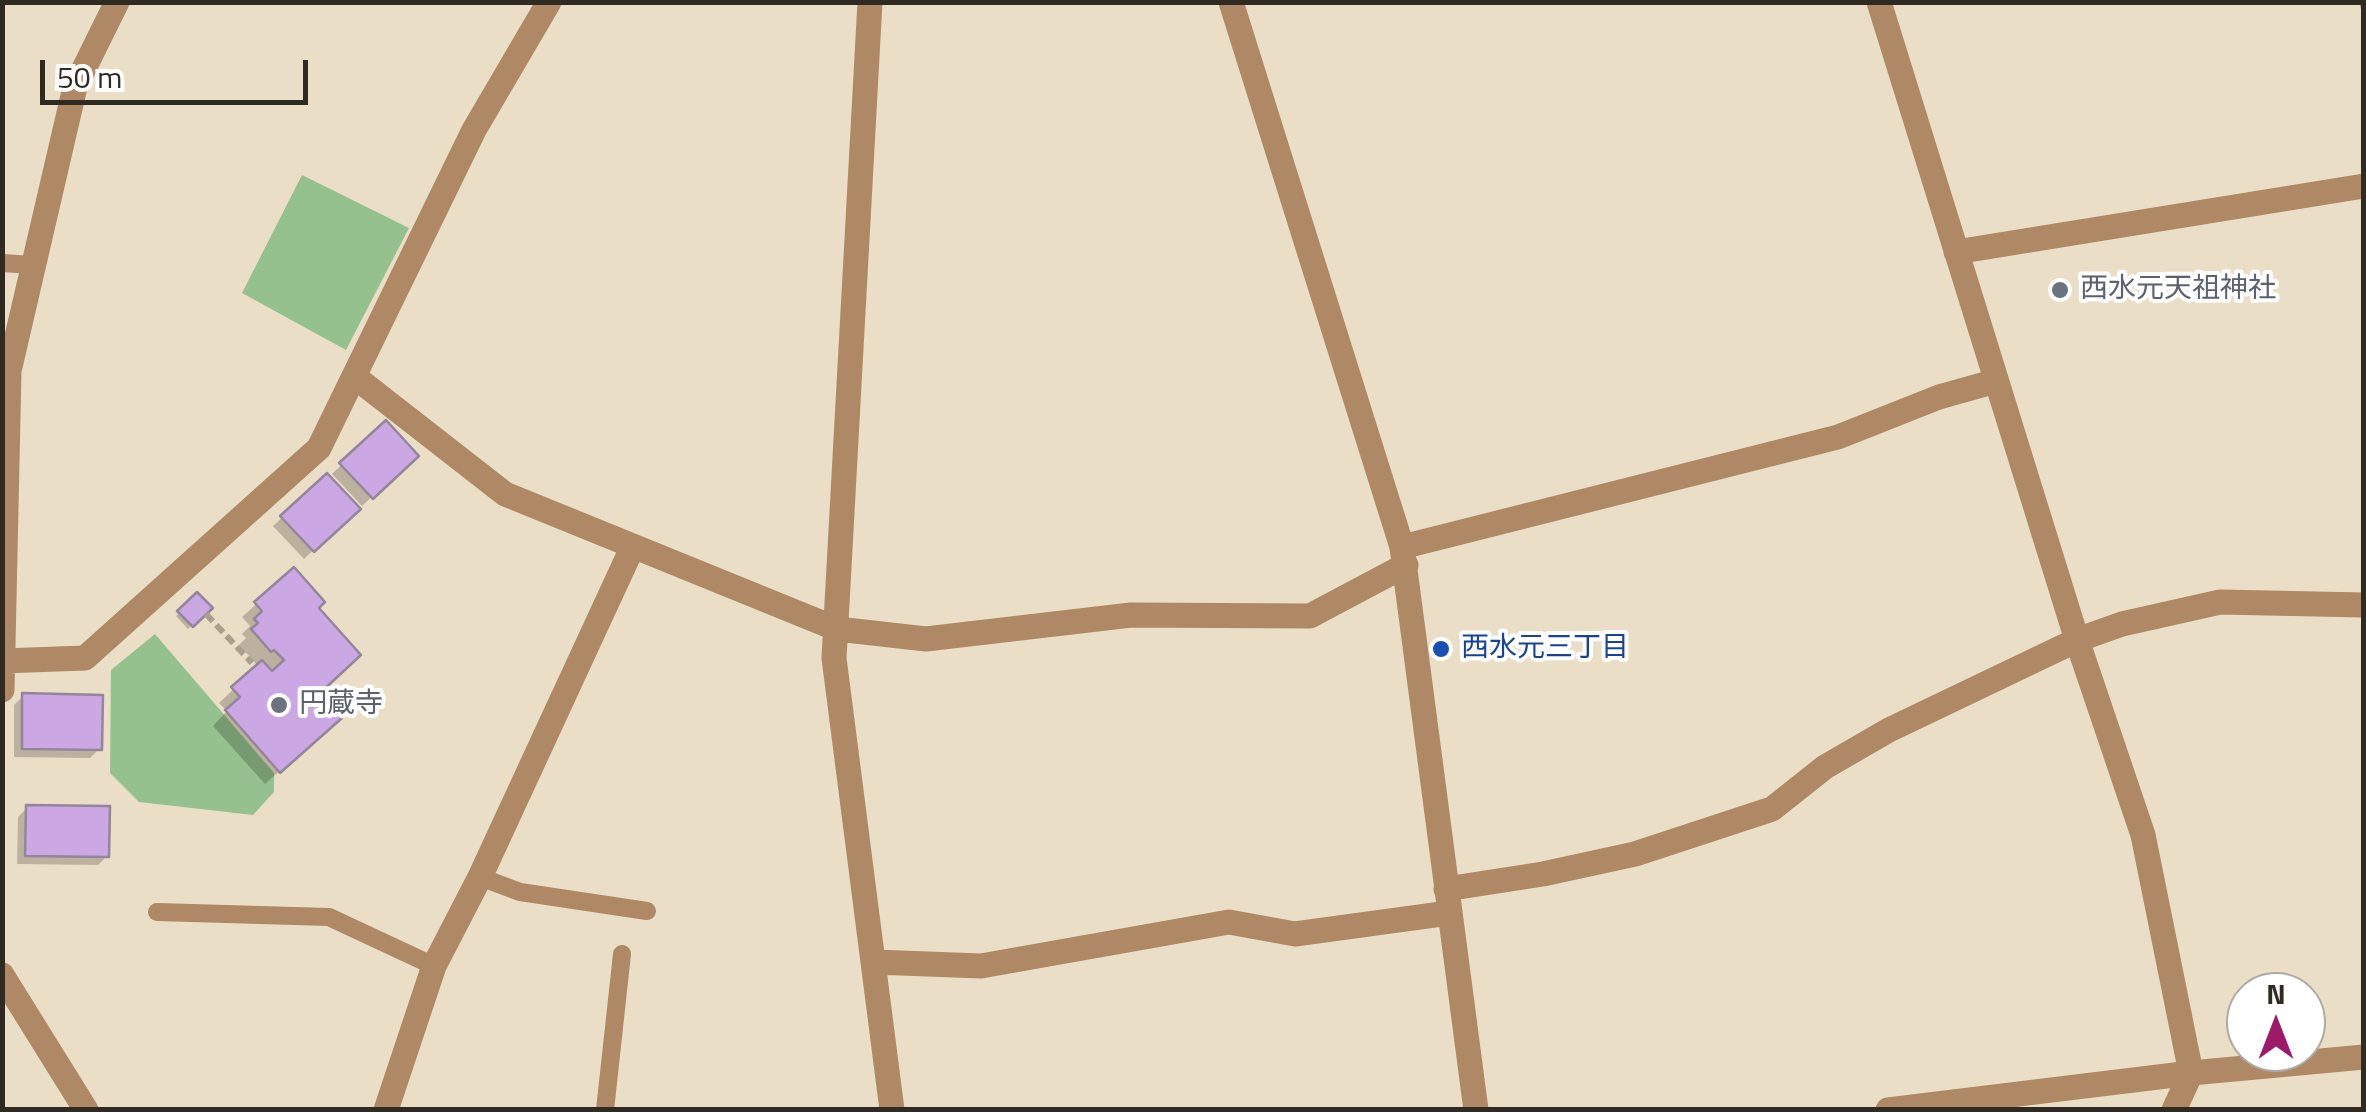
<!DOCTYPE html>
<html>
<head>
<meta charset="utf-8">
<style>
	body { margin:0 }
	#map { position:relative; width:2366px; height:1112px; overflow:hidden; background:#eadec6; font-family:"Titillium Web",sans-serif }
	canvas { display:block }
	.frame { position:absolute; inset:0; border:5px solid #2f2b22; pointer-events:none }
	.north { position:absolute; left:2226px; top:972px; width:100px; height:100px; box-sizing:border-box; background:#fff; border:2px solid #acaaa7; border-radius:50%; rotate:0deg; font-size:28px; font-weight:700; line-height:40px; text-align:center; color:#2f2b22 }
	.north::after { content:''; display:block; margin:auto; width:35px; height:45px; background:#9d1a6b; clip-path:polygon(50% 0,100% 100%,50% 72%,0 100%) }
	.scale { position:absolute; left:40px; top:60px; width:268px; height:45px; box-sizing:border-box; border:5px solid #2f2b22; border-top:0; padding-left:12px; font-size:30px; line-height:35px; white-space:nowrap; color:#2f2b22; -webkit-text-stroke:8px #fff; paint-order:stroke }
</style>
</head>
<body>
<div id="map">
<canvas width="2366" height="1112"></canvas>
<div class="frame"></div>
<div class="north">N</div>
<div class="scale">50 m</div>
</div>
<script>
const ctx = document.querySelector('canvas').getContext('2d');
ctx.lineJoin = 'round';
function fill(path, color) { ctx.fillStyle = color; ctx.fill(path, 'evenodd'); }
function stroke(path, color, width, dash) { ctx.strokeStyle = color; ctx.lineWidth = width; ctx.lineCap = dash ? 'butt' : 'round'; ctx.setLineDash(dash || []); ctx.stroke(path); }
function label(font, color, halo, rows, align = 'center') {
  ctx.font = font + ' "Titillium Web","Noto Sans JP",sans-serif'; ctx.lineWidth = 8; ctx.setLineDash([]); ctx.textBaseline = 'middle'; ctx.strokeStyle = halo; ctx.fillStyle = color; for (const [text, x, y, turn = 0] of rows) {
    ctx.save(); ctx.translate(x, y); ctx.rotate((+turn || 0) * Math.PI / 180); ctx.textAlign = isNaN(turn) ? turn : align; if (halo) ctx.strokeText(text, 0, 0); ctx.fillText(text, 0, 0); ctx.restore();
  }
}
fill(new Path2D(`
	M302 175 409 228 346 350 242 293Z
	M155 634 274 773V792L253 815 139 802 110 773 111 670Z`), '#95c18e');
fill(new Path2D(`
	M386 423 416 456 362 506 332 474Z
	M327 476 357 509 304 559 273 526Z
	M293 571 316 608 317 693 325 731 265 784 213 726 227 711 219 703 258 666 239 645 246 638 242 634 250 626 242 617Z
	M197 596 209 608 188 629 176 616Z
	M23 696 99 749 90 758 14 757V705Z
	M27 808 107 856 98 865 17 864 18 817Z`), '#0003');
const building = new Path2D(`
	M386 420 419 456 373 499 339 463Z
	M327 473 361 509 314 552 280 516Z
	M294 567 325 602 319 608 361 655 320 693 342 718 280 773 225 710 240 697 231 687 262 660 272 671 284 660 274 650 271 652 251 629 258 623 254 619 262 611 254 602Z
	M197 592 213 608 193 627 177 611Z
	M22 693 103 695 102 750 22 749Z
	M26 805 110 806 109 857 25 856Z`);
fill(building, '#cba7e4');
stroke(building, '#93869c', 2.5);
stroke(new Path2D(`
	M2362 2 2364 9
	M206 614 252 663`), '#a9a08d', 6, [10, 5]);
stroke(new Path2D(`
	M2 263 33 265
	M480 877 520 892 647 911
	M157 912 329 917 434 966
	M605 1110 622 954`), '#af8865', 18);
stroke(new Path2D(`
	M870 2 834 658 892 1110
	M1879 2 2077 640 2143 835 2191 1073 2174 1110
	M1956 252 2364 186
	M355 377 505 494 837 629 926 639 1131 615 1310 616 1406 565
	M1402 547 1838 437 1939 397 1996 381
	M2 661 85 658 319 448 474 130 549 2
	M2 690 9 371 75 87 117 2
	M1446 889 1543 874 1635 854 1772 809 1825 767 1889 730 2077 640 2122 624 2220 602 2364 605
	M874 962 981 966 1229 922 1295 934 1449 913
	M2 975 86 1110
	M386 1110 434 966 480 877 633 546`), '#af8865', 25);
stroke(new Path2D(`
	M1231 2 1402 547 1476 1110
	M1888 1110 2191 1073 2364 1057`), '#af8865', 25);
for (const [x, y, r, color] of [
	[2060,290,10,"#6b7280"],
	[1441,649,10,"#1a4fb4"],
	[279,705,10,"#6b7280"]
]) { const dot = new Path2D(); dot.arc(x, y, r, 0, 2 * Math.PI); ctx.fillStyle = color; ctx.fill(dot); stroke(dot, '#fff', 4); }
label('28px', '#5b616d', '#fff', [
	["西水元天祖神社",2080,290],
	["円蔵寺",299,705]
], 'left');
label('28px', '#164399', '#fff', [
	["西水元三丁目",1461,649]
], 'left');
</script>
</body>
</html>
